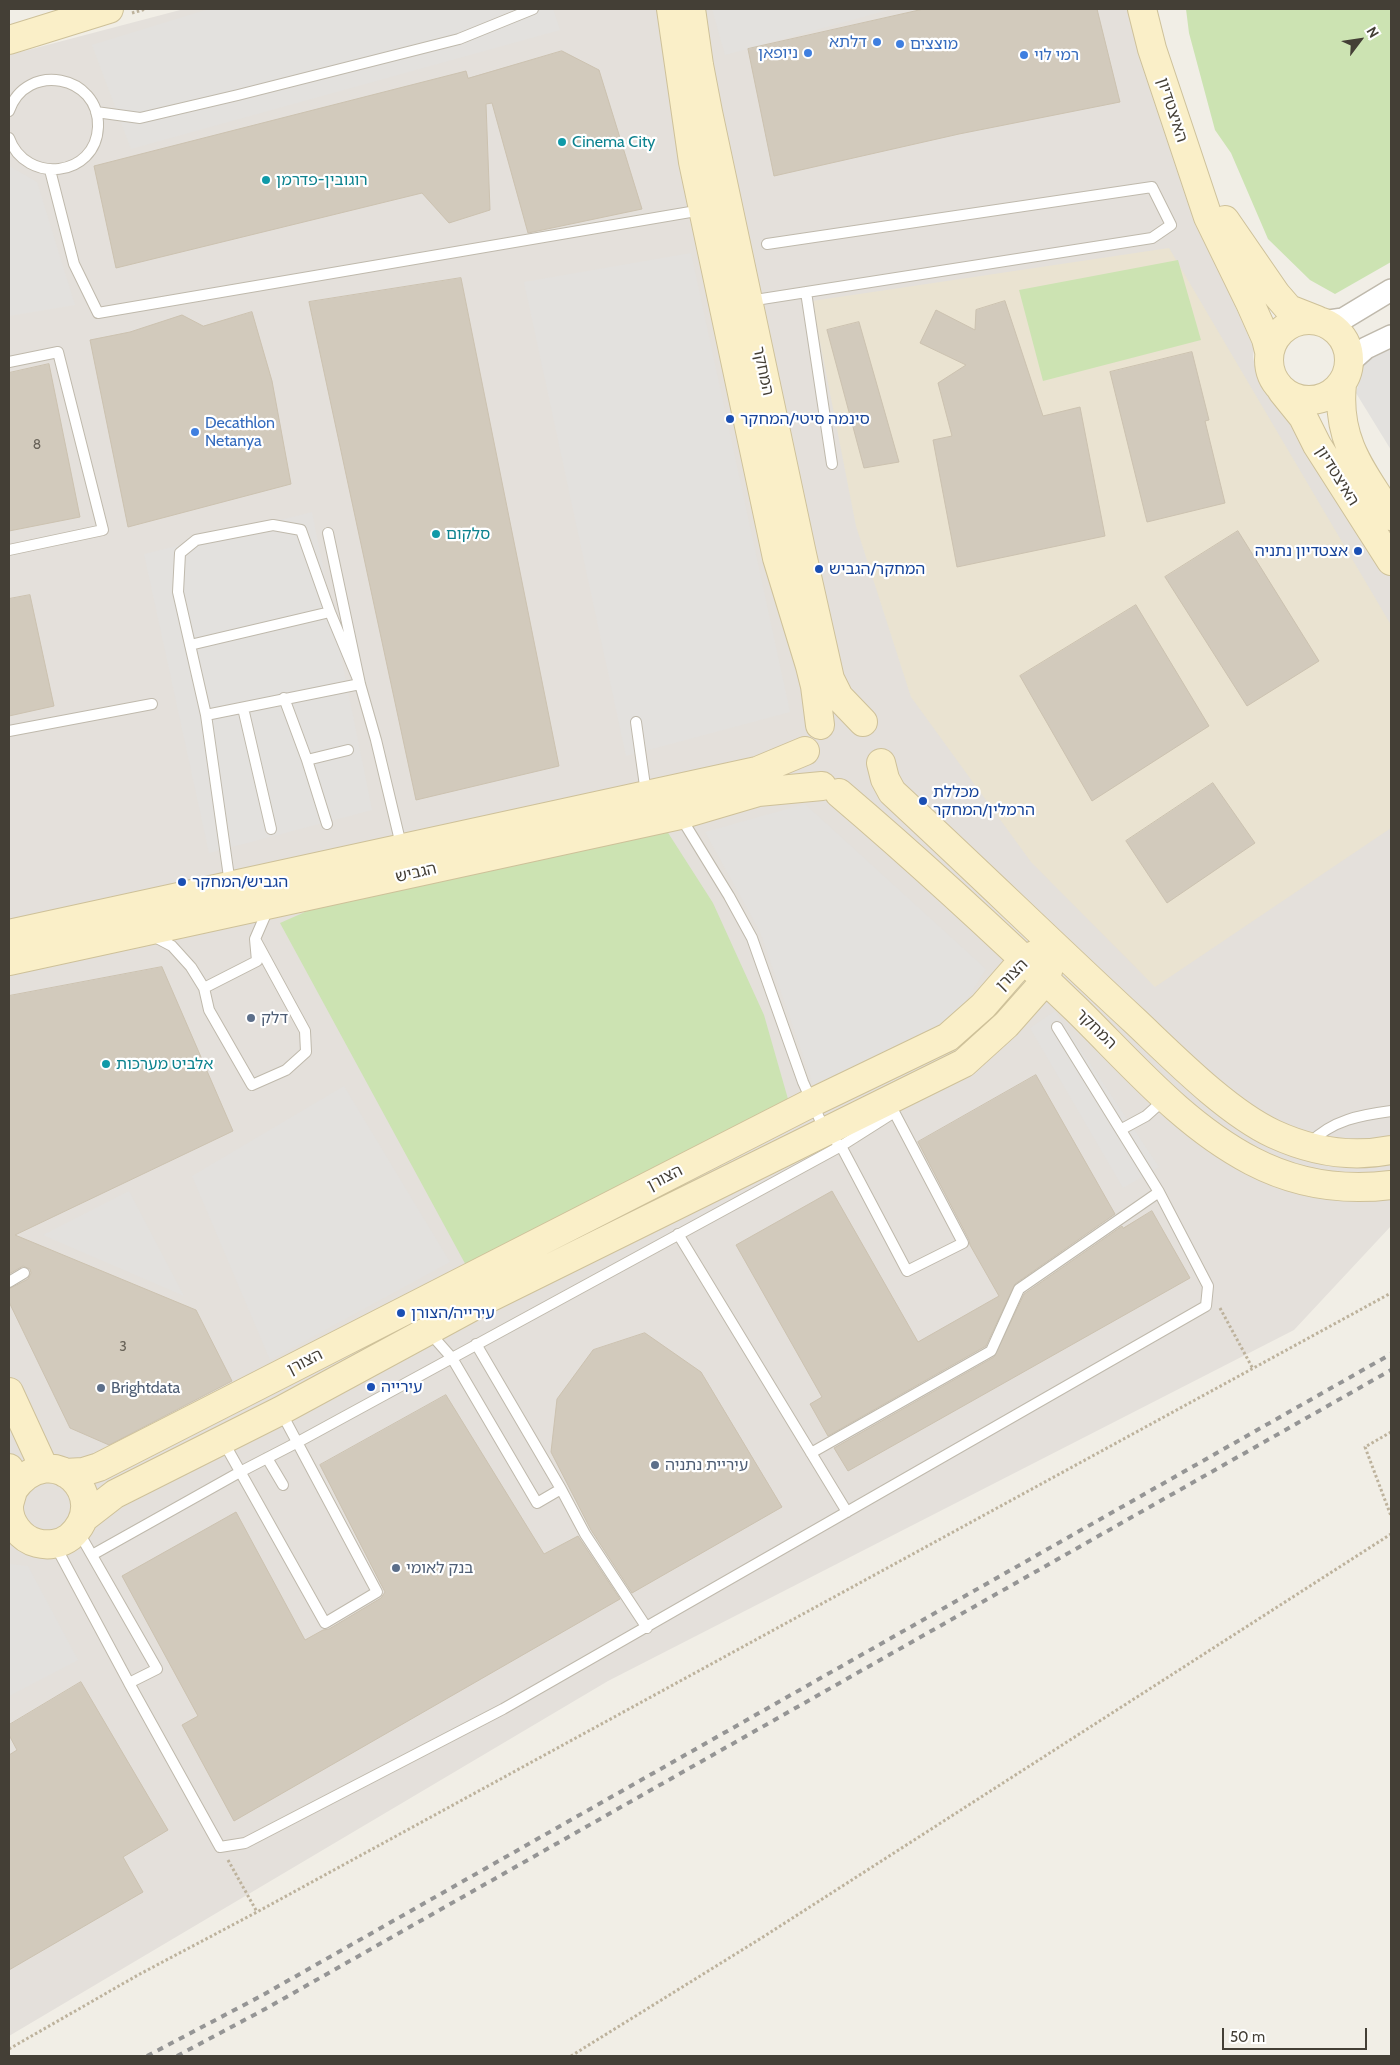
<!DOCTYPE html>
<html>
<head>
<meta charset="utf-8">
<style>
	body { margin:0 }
	#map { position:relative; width:1400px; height:2065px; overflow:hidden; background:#f1eee6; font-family:Cabin,sans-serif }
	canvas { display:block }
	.frame { position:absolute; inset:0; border:10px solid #443f36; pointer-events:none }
	.north { position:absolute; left:1335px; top:15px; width:50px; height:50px; -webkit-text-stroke:4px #fff; paint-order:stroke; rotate:59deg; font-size:14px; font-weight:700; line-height:20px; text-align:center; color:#443f36 }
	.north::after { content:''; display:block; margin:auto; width:18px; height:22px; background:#443f36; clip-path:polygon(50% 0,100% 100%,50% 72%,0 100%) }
	.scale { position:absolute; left:1222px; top:2028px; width:145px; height:22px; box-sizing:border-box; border:2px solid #443f36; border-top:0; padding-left:6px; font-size:15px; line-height:18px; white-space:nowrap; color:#443f36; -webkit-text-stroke:4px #fff; paint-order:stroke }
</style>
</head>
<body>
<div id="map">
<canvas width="1400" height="2065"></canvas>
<div class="frame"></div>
<div class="north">N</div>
<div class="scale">50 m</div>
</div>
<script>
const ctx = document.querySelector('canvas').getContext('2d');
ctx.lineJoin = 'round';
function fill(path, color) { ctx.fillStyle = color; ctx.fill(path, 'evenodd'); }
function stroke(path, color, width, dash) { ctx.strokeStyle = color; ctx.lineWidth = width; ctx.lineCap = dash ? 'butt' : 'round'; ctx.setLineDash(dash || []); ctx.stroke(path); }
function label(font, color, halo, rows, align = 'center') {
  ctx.font = font + ' Cabin,"Noto Sans Hebrew",sans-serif'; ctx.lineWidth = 4.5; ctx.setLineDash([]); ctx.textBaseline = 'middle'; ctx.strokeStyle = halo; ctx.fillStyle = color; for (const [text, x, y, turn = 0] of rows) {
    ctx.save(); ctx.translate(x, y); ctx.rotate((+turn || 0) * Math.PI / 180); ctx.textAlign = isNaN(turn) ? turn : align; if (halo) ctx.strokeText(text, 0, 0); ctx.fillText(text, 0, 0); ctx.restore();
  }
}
fill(new Path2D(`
	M184 9H1128L1184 190 1254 349 1253 357 1256 371 1271 395 1283 408 1391 575V1226L1294 1330 608 1681 9 2036V55Z`), '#e4e0db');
fill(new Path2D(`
	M1169 248 1391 625V828L1155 987 1031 862 911 697 856 526 812 301Z`), '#eae3d1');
fill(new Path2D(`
	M1186 9H1391V262L1335 294 1310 280 1268 239 1231 153 1215 130 1189 33Z
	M1178 260 1201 340 1043 381 1019 290Z
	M665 828 713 903 764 1015 788 1099 468 1269 280 923 314 908Z`), '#cce3b2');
fill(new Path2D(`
	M209 9H553L560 30 131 149 92 45Z
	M712 9H892L725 55Z
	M9 166 37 182 75 305 9 316Z
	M691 253 790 712 626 756 524 282Z
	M1391 347V450L1356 393 1364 361Z
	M312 512 372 810 209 853 144 554Z
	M805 804 986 969 949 1029 816 1093 760 932 705 832Z
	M1055 1011 1159 1167 1123 1188 1030 1028Z
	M344 1086 450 1262 270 1360 192 1176Z
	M129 1191 184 1296 43 1235Z
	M9 1564 28 1566 78 1660 9 1696Z`), '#e3e1de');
const building = new Path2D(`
	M924 9H1097L1120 102 959 134 774 176 748 49Z
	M562 51 599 70 642 209 528 233 492 103 486 104 490 210 449 223 422 193 116 268 94 166 466 71 468 78Z
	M461 278 559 766 416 800 309 302Z
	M1005 301 1043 416 1080 407 1105 536 957 567 933 440 952 436 938 383 966 365 920 343 936 310 975 330 976 310Z
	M252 312 272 381 291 484 128 527 90 340 130 332 182 315 203 326Z
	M859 322 899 462 864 468 827 330Z
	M1192 352 1209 420 1205 421 1225 503 1147 522 1110 372Z
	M49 364 80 517 9 531V373Z
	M1238 531 1319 661 1247 706 1165 577Z
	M30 595 54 706 9 716V599Z
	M1136 605 1209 726 1092 801 1020 676Z
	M1213 783 1255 843 1167 903 1126 841Z
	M162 967 233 1131 15 1235 196 1310 232 1381 109 1445 70 1428 9 1302V1289L28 1279 31 1273 30 1269 23 1266 9 1274V996Z
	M1036 1075 1115 1214 1015 1284 986 1346 828 1436 810 1404 822 1397 736 1245 832 1191 918 1342 999 1296 970 1245 969 1240 918 1142Z
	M1152 1211 1190 1278 848 1471 834 1448 994 1357 1024 1294 1122 1226 1123 1228Z
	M645 1333 701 1372 782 1507 632 1593 591 1530 551 1452 557 1399 593 1350Z
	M446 1395 544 1554 578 1536 620 1599 234 1821 182 1725 198 1716 122 1576 236 1512 305 1640 323 1630 329 1629 381 1598 385 1592 320 1465Z
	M81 1682 168 1830 123 1857 143 1892 9 1970V1755L17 1750 9 1735V1725Z`);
fill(building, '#d2cabc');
stroke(building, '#ccc2b0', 1);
const lane = new Path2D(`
	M9 111C26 61 100 75 98 127 96 177 26 185 9 138
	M96 112 140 118 238 95 459 39 533 9
	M50 170 74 264 98 313 702 210
	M806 292 832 464
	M749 301 1152 238 1171 225 1152 187 767 244
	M9 362 58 352 103 530 9 550
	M328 533 360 684 376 740 402 849
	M190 645 330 612
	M284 698 307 760 327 824
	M243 708 271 829
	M206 715 360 684 330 612 301 530 273 525 196 540 180 553 178 592 206 715 230 884
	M636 722 646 793
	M9 731 152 704
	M307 760 348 750
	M680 816 729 896 752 938 803 1082 825 1131
	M151 935 172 946 191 967 204 988 257 961 255 939 268 909
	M204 988 209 1010 252 1085 286 1070 306 1052 305 1031 255 939
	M1122 1129 1146 1116 1156 1107 1168 1104
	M837 1143 841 1146 907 1271 963 1243 892 1108
	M1310 1143C1332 1120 1361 1115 1391 1111
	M678 1234 847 1512
	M9 1282 24 1273
	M429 1332 452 1358 537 1503 561 1489 476 1344
	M223 1441 325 1623 377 1592 281 1412
	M811 1453 991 1351 1019 1289 1159 1192
	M267 1458 283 1485
	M561 1489 585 1534 647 1628
	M55 1545 129 1683 157 1669 78 1531
	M92 1555 240 1472 298 1442 841 1146 893 1113
	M129 1683 220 1847 245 1843 503 1709 1206 1306 1208 1286 1159 1192 1057 1027`);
const street = new Path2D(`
	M1322 322 1343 319 1391 290
	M1349 363 1366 348 1391 336`);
const secondary = new Path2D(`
	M671 9 693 162 777 558 810 666 815 686 820 725
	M691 9 699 65 708 112 802 554 830 679 839 697 863 722
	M1142 9 1152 49 1208 217 1250 303 1266 339 1269 351
	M9 40 109 9
	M1225 220 1276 294 1289 309 1317 320
	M1269 360a40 40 0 1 1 80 0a40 40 0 1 1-80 0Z
	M1342 384C1336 440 1362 471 1391 516
	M1282 391 1303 417 1317 445 1391 561
	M881 763 885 779 892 792C974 868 1054 946 1136 1022 1174 1058 1227 1112 1274 1134 1311 1151 1351 1158 1391 1150
	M839 793C920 862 999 935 1076 1009 1131 1063 1183 1125 1252 1161 1296 1184 1343 1191 1391 1185
	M9 934 757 771 805 751
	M9 961 680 815 758 792 822 786
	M9 1392 44 1468
	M9 1468C10 1475 13 1483 13 1490 12 1495 10 1500 9 1505 8 1522 21 1539 37 1543 48 1546 61 1544 70 1537 114 1498 52 1435 13 1490
	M65 1473 83 1472 99 1467 811 1103 948 1037 983 1006 1024 959 1055 947
	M84 1518 115 1494 280 1411 483 1301 964 1063 1006 1025 1045 981 1055 947`);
stroke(lane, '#bfb9ac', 12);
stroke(street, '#bfb9ac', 24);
stroke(secondary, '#cec199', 30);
stroke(new Path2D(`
	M132 13 146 9
	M1220 1308 1253 1369
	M1391 1432 1365 1447 1391 1516
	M228 1860 257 1912
	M9 2049 138 1975 257 1912 1391 1293
	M571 2056 763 1937 1391 1534`), '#bdb29c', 3, [2.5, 2.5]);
stroke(lane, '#fff', 10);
stroke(street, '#fff', 21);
stroke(secondary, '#faefc8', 28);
stroke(new Path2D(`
	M147 2056 261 1996 1391 1354
	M177 2056 267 2008 1391 1370`), '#959595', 4, [6, 6]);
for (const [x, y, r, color] of [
	[877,42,5,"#3f7fe0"],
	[900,44,5,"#3f7fe0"],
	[808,53,5,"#3f7fe0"],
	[1024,55,5,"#3f7fe0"],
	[562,142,5,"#0f9aa8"],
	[266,180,5,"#0f9aa8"],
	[730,419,5,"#1a4fb4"],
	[195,432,5,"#3f7fe0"],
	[436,534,5,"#0f9aa8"],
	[1358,551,5,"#1a4fb4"],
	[819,569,5,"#1a4fb4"],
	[923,801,5,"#1a4fb4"],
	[182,882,5,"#1a4fb4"],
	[251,1018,5,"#5c6f8a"],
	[106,1064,5,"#0f9aa8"],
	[401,1313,5,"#1a4fb4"],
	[371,1387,5,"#1a4fb4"],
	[101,1388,5,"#5c6f8a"],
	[655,1465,5,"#5c6f8a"],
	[396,1568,5,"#5c6f8a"]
]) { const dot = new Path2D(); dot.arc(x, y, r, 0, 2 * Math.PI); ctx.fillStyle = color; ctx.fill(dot); stroke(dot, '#fff', 2); }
label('14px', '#686258', null, [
	["8",37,445],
	["3",123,1347]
]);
label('16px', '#366cbe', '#fff', [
	["דלתא",867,42,"right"],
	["מוצצים",910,44],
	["ניופאן",798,53,"right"],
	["רמי לוי",1034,55],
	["Decathlon",205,423],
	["Netanya",205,441]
], 'left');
label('16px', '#443f36', '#fff', [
	["האיצטדיון",1172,110,72],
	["המחקר",763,371,78],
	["האיצטדיון",1337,476,58],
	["הגביש",416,873,-13],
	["הצורן",1012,975,-45],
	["המחקר",1096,1029,44],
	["הצורן",665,1178,-27],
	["הצורן",305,1362,-27]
]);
label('16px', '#0d838f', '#fff', [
	["Cinema City",572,142],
	["רוגובין-פדרמן",276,180],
	["סלקום",446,534],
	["אלביט מערכות",116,1064]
], 'left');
label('16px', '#164399', '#fff', [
	["סינמה סיטי/המחקר",740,419],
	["אצטדיון נתניה",1348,551,"right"],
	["המחקר/הגביש",829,569],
	["מכללת",933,792],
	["הרמלין/המחקר",933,810],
	["הגביש/המחקר",192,882],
	["עירייה/הצורן",411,1313],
	["עירייה",381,1387]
], 'left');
label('16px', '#4e5e75', '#fff', [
	["דלק",261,1018],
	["Brightdata",111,1388],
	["עיריית נתניה",665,1465],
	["בנק לאומי",406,1568]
], 'left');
</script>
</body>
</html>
